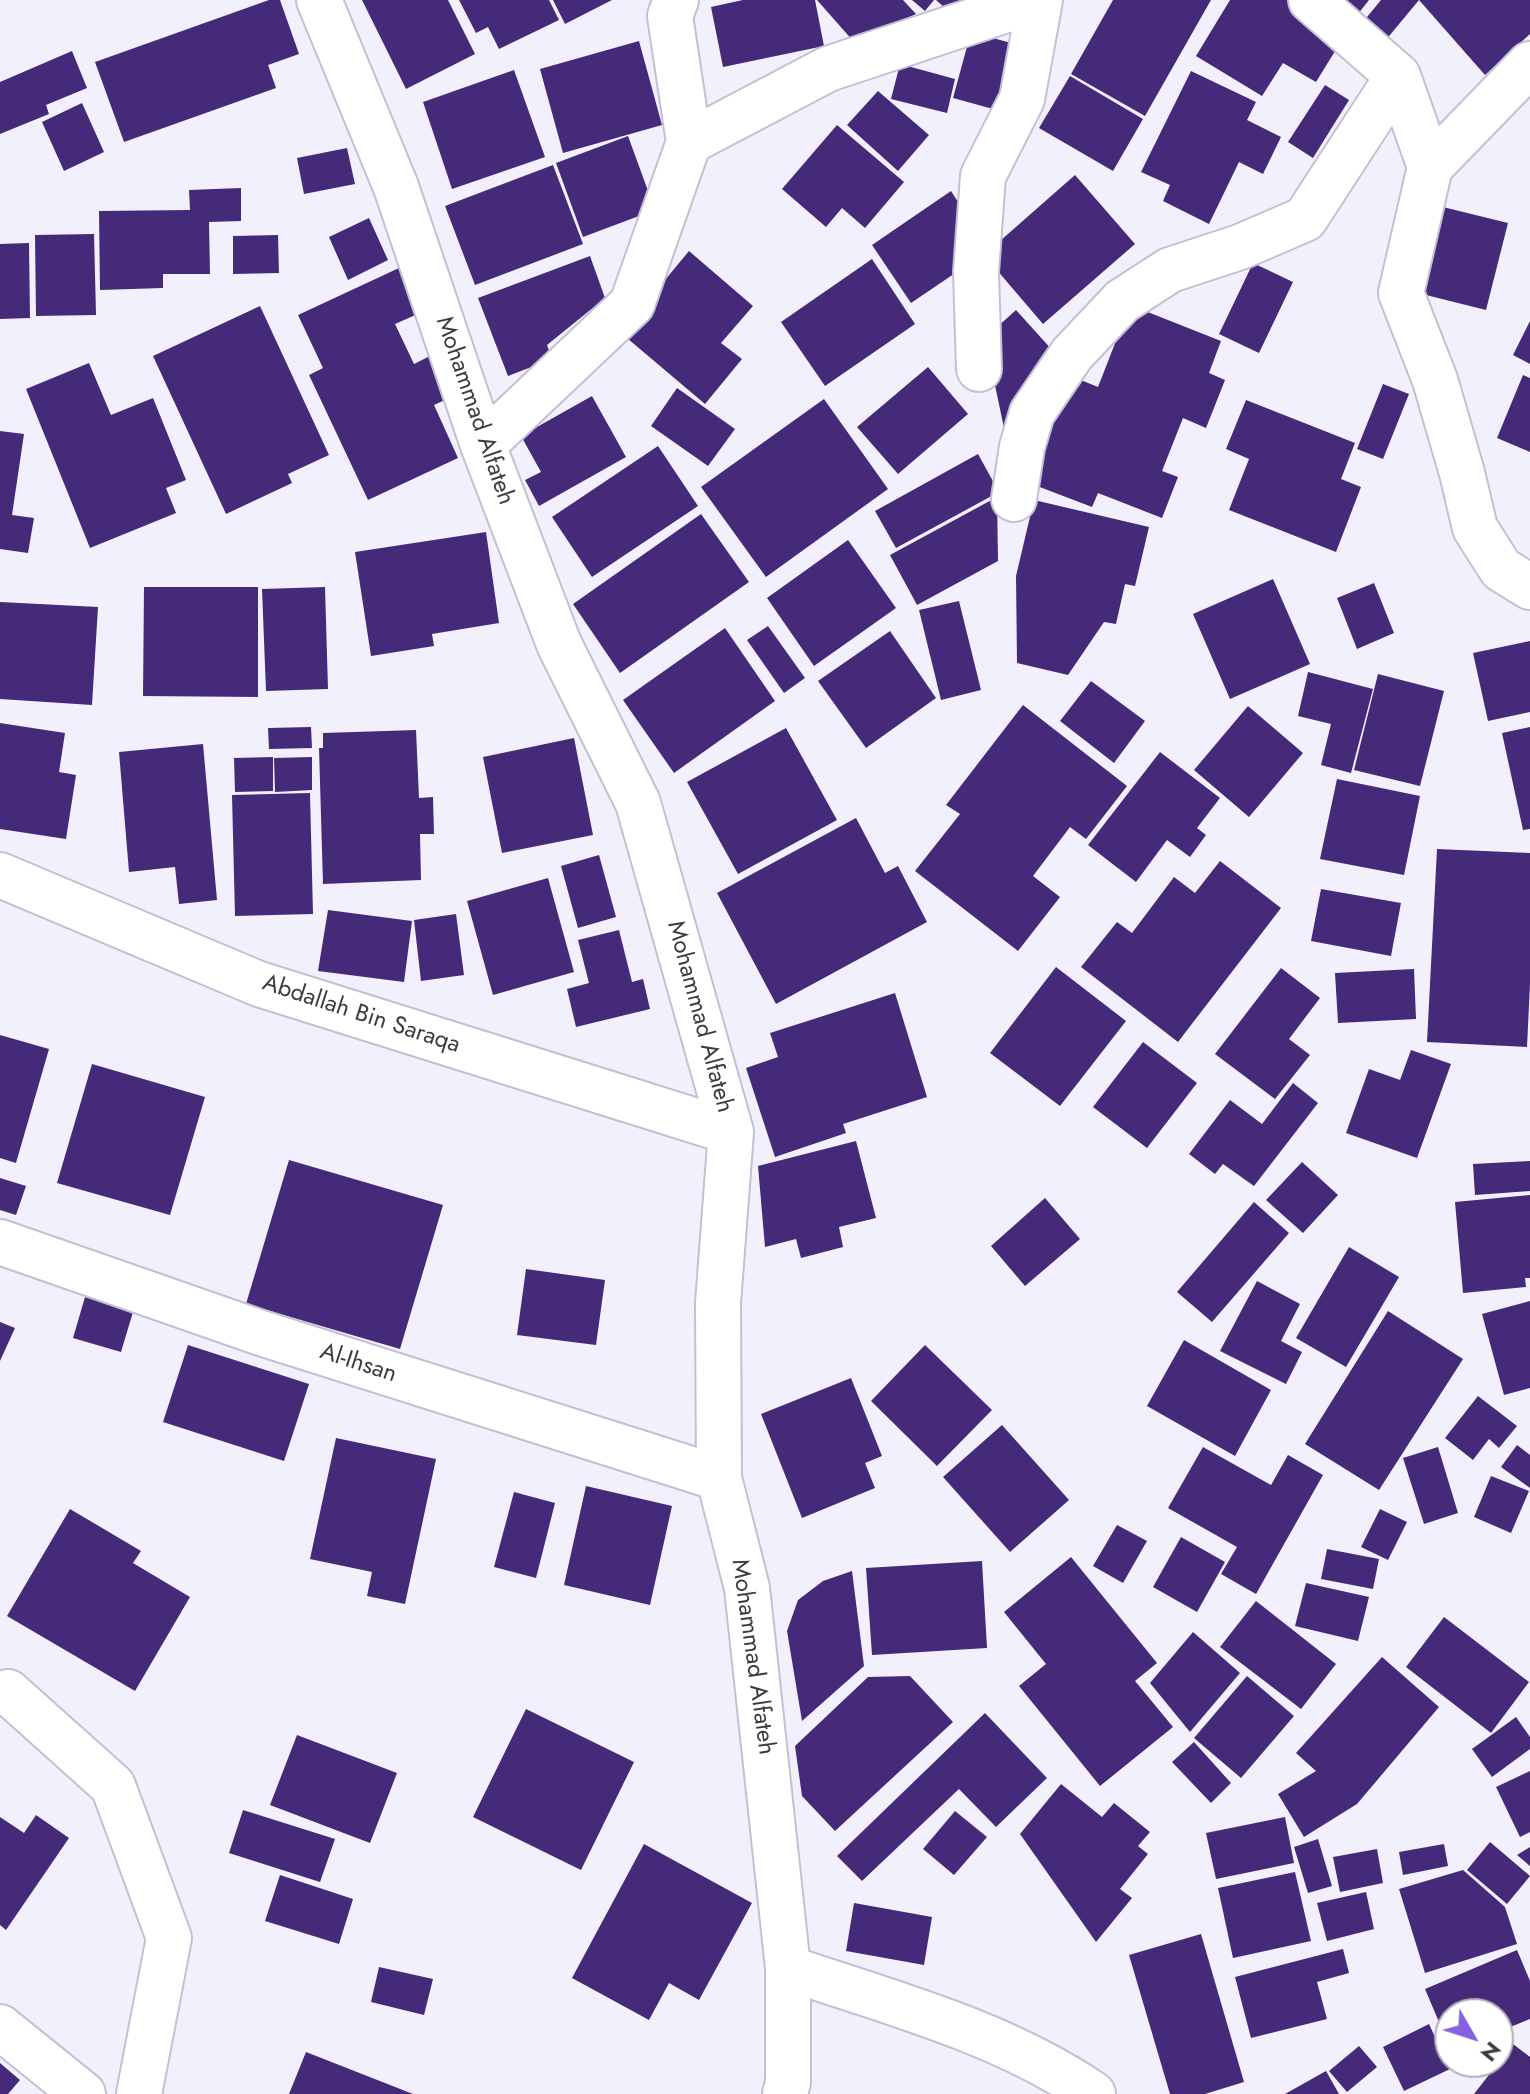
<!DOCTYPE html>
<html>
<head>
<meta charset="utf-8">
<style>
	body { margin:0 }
	#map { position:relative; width:1530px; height:2094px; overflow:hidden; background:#f3f0fd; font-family:Jost,sans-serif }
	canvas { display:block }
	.north { position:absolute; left:1434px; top:1998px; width:80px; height:80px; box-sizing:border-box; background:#fff; border:2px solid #b1b1b4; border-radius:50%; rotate:129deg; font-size:22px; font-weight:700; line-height:32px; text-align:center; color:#3c3b43 }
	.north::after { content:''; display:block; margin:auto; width:28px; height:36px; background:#8762dd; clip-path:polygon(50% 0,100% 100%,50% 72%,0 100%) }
</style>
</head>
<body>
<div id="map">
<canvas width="1530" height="2094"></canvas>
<div class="north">N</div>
</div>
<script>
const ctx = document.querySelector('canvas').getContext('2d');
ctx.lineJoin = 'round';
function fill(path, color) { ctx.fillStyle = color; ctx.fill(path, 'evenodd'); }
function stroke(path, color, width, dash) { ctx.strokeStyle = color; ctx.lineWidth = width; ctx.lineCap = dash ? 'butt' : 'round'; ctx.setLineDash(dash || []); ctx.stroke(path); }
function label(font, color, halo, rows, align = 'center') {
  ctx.font = font + ' Jost,sans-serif'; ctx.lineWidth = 8; ctx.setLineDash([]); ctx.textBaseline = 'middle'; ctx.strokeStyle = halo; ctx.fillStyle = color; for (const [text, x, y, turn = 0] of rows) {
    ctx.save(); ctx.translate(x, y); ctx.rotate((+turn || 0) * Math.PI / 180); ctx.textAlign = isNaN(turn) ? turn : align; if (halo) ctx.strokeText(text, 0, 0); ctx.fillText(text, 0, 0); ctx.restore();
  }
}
fill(new Path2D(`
	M269 0H280L299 54 268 65 276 88 124 142 95 62Z
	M362 0H448L475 54 406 89Z
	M459 0H549L559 20 499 49 488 27 476 33Z
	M553 0H612L565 24Z
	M743 0H815L824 46 723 67 711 7Z
	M817 0H903L916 14 854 42Z
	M912 0H934L925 11Z
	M936 0H969L955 17Z
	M1113 0H1211L1145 116 1071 74Z
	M1230 0H1289L1345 35 1316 82 1283 63 1262 96 1196 56Z
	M1328 0H1369L1354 19Z
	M1381 0H1419L1380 47 1358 28Z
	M1419 0H1530V34L1485 75Z
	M971 32 1022 46 1004 112 953 98Z
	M639 41 662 125 563 153 540 69Z
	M72 51 87 88 46 105 49 114 0 134V82Z
	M900 64 955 79 947 113 891 99Z
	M514 70 545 157 452 189 423 102Z
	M1191 71 1256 102 1247 120 1281 137 1263 174 1239 162 1209 224 1163 201 1170 185 1141 172Z
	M1070 76 1143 119 1113 171 1039 128Z
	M1325 85 1349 100 1313 158 1288 142Z
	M878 91 929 135 898 171 847 125Z
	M82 103 104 152 64 171 42 122Z
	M837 125 904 182 865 228 842 208 826 227 782 189Z
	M628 136 655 210 583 237 556 163Z
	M347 148 355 184 304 194 297 158Z
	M553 165 583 244 475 285 445 206Z
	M1075 175 1135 244 1043 324 984 255Z
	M241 188V221L209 222 210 274H163V288L100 290 99 211 190 210 189 190Z
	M951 191 975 228 973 261 911 303 872 245Z
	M1443 207 1508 223 1486 310 1422 294Z
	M369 218 388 260 348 280 329 237Z
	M94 234 96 315 36 316 35 235Z
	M278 235 279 273 233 274V236Z
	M29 243 30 318 0 319V244Z
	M689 251 753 306 721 343 742 359 705 404 621 333Z
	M590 256 605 298 547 345 552 359 508 376 478 298Z
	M872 259 915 324 825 386 781 322Z
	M1253 263 1293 282 1259 353 1219 334Z
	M399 268 420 313 395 324 414 364 436 353 456 395 434 405 458 458 368 500 309 375 323 368 298 315Z
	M1130 305 1221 341 1209 373 1225 380 1206 428 1183 418 1162 471 1178 477 1162 518 1098 493 1092 507 1024 481 1066 374 1098 387Z
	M260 306 329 455 288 474 292 483 226 514 153 356Z
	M1016 310 1063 362 1004 428 985 338Z
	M1530 321V364L1513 355Z
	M89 363 111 415 153 398 186 480 166 488 176 513 90 548 26 389Z
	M928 367 968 414 898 474 857 427Z
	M1523 375 1530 378V452L1497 438Z
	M1383 384 1409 394 1383 459 1357 449Z
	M677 388 735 429 708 466 651 426Z
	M592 396 626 457 539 506 525 480 541 472 521 436Z
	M824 399 888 489 766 577 701 487Z
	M1246 400 1355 443 1341 479 1361 487 1336 552 1229 510 1249 459 1226 449Z
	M0 431 24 434 12 515 34 518 28 553 0 549Z
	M658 446 698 506 592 577 552 517Z
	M978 454 999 492 896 548 875 511Z
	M997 497 998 561 917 605 890 555Z
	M1034 500 1149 527 1135 586 1125 584 1116 624 1104 622 1068 675 1017 663 1016 576Z
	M701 514 749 582 620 673 573 604Z
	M486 532 499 623 432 634 434 646 371 656 355 552Z
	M848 540 896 608 814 666 767 598Z
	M1273 579 1310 664 1230 699 1193 614Z
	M1374 583 1394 633 1357 649 1337 598Z
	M144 587H258V697L143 696Z
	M325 587 328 689 266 691 262 589Z
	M959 601 981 690 941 700 919 610Z
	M0 602 98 607 92 705 0 699Z
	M768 626 805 678 784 693 747 640Z
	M725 628 775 701 674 773 623 700Z
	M890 631 936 698 866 748 818 681Z
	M1530 641V712L1488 721 1473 653Z
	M1308 672 1373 689 1351 773 1321 765 1331 724 1298 716Z
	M1378 674 1444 691 1420 786 1354 770Z
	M1091 681 1145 721 1114 763 1060 721Z
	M1023 705 1127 786 1086 839 1070 827 1033 876 1060 897 1018 951 915 871 960 814 946 805Z
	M1248 706 1303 753 1249 817 1194 770Z
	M0 723 65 733 59 772 76 775 66 839 0 829Z
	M311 727 312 748 269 749 268 728Z
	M1530 727V829L1523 830 1502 733Z
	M786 728 837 820 738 874 687 782Z
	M416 730 419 798 433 797 434 834H420L421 880 323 884 319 748H323V733Z
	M574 738 593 835 502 853 483 757Z
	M203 744 217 900 179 904 175 867 129 872 119 752Z
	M1160 752 1220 798 1197 828 1206 835 1190 857 1167 840 1136 882 1088 845Z
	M273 757V791L235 792 234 758Z
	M312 757V790L275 792 274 758Z
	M1337 779 1420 796 1404 875 1320 859Z
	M310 793 313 914 235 916 232 795Z
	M856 818 885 873 898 866 927 922 776 1004 717 893Z
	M1437 849 1530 853V984L1527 1047 1427 1042Z
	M599 855 616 917 578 928 561 866Z
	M1220 861 1281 908 1178 1042 1081 967 1117 922 1132 933 1174 877 1195 893Z
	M548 878 574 972 493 995 467 901Z
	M1321 889 1401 903 1391 956 1311 941Z
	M328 910 412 921 404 982 318 971Z
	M456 914 464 975 421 981 414 920Z
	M619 930 632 982 643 979 650 1009 576 1027 567 989 589 983 578 940Z
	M1056 967 1126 1021 1060 1106 990 1053Z
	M1281 968 1320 998 1289 1039 1310 1055 1275 1099 1215 1054Z
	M1414 969 1416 1019 1338 1023 1335 973Z
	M895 993 927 1097 843 1124 846 1133 775 1157 746 1068 778 1057 770 1033Z
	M0 1035 49 1049 16 1163 0 1158Z
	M1143 1042 1197 1083 1147 1148 1093 1107Z
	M1411 1050 1451 1064 1417 1158 1346 1133 1369 1069 1400 1080Z
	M92 1064 205 1097 170 1215 57 1183Z
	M1293 1083 1318 1103 1254 1186 1223 1164 1215 1174 1189 1154 1230 1100 1262 1124Z
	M856 1141 876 1218 839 1227 843 1247 801 1258 796 1239 765 1247 758 1166Z
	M289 1160 443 1205 400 1349 246 1304Z
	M1530 1161V1191L1475 1195 1473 1164Z
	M1302 1162 1338 1195 1303 1233 1266 1200Z
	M0 1178 26 1186 16 1215 0 1210Z
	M1530 1195V1278H1525L1526 1287 1463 1293 1455 1202Z
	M1045 1198 1080 1239 1025 1286 991 1246Z
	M1254 1202 1289 1233 1212 1322 1177 1292Z
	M1349 1247 1399 1277 1346 1367 1296 1338Z
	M526 1269 605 1280 596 1345 517 1335Z
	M1257 1281 1300 1304 1281 1341 1302 1352 1286 1384 1220 1351Z
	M85 1297 133 1312 121 1352 73 1338Z
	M1530 1301V1388L1504 1395 1482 1314Z
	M1388 1311 1463 1359 1379 1490 1305 1444Z
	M0 1322 15 1328 0 1361Z
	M1184 1340 1271 1390 1235 1456 1147 1406Z
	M188 1345 309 1384 284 1461 163 1422Z
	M925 1345 992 1410 937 1466 871 1401Z
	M851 1378 882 1456 865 1463 875 1488 802 1518 761 1414Z
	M1478 1396 1517 1426 1499 1448 1489 1439 1473 1460 1445 1438Z
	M1002 1425 1069 1500 1010 1552 943 1477Z
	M336 1438 436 1459 405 1604 367 1596 372 1572 310 1559Z
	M1517 1445 1530 1455V1488L1501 1467Z
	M1203 1447 1271 1485 1288 1455 1323 1475 1256 1594 1221 1574 1237 1547 1168 1508Z
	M1438 1447 1458 1513 1424 1524 1403 1458Z
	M1491 1476 1529 1491 1511 1533 1474 1517Z
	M586 1486 672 1506 650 1605 564 1585Z
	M514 1492 555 1503 536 1578 494 1567Z
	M70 1509 141 1551 133 1563 190 1597 135 1691 7 1616Z
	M1380 1509 1407 1522 1388 1560 1361 1547Z
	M1117 1525 1147 1541 1123 1583 1093 1566Z
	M1181 1537 1225 1562 1197 1612 1153 1587Z
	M1327 1549 1379 1559 1373 1589 1321 1579Z
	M1071 1557 1157 1663 1135 1681 1173 1727 1100 1786 1019 1686 1046 1664 1004 1612Z
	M982 1561 987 1648 872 1655 866 1568Z
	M852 1571 864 1666 802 1721 787 1631 798 1600 823 1581Z
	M1306 1583 1369 1597 1358 1641 1295 1626Z
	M1256 1601 1336 1664 1301 1709 1220 1647Z
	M1444 1617 1529 1682 1491 1733 1406 1667Z
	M1193 1632 1240 1673 1190 1732 1150 1683Z
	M1382 1657 1439 1707 1357 1804 1304 1837 1278 1794 1316 1771 1296 1753Z
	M910 1676 953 1722 835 1831 802 1796 795 1746 868 1677Z
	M1247 1676 1294 1716 1241 1778 1194 1738Z
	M526 1709 634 1762 581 1870 473 1817Z
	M985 1713 1047 1778 996 1827 959 1789 862 1881 837 1856Z
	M1516 1717 1530 1737V1749L1492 1777 1472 1749Z
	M297 1735 397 1773 370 1843 270 1805Z
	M1194 1742 1231 1783 1211 1803 1172 1762Z
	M1530 1771V1832L1520 1837 1496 1787Z
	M1061 1784 1102 1817 1114 1803 1150 1832 1138 1846 1148 1854 1120 1889 1132 1898 1096 1942 1020 1834Z
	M243 1810 335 1839 320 1882 229 1853Z
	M955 1811 987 1837 954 1875 923 1849Z
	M36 1815 69 1838 6 1930 0 1925V1817L24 1833Z
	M1285 1817 1294 1863 1216 1879 1206 1833Z
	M1318 1839 1332 1886 1308 1893 1294 1847Z
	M1490 1842 1530 1876 1507 1904 1467 1870Z
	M644 1844 752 1903 699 2000 669 1983 649 2020 572 1978Z
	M1444 1844 1448 1866 1403 1875 1399 1852Z
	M1530 1847V1866L1517 1855Z
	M1377 1849 1383 1883 1340 1892 1333 1857Z
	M1463 1870 1505 1907 1517 1944 1425 1973 1399 1889Z
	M1295 1872 1311 1941 1233 1958 1218 1888Z
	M280 1875 353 1899 339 1944 265 1921Z
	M1366 1892 1374 1929 1327 1941 1317 1903Z
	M854 1903 932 1917 924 1965 846 1951Z
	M1201 1934 1244 2082 1205 2094H1170L1129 1955Z
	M1343 1949 1349 1973 1317 1982 1327 2019 1251 2038 1235 1977Z
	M1517 1950 1530 1981V2019L1498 2032V2014H1450V2048L1425 1989Z
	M379 1967 433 1979 424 2015 371 2002Z
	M1429 2024 1450 2069 1404 2091 1383 2047Z
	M1513 2044 1530 2057V2094H1474Z
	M1359 2046 1377 2067 1347 2092 1329 2071Z
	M306 2052 413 2094H289Z
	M0 2063 20 2080 8 2094H0Z
	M1326 2071 1339 2094H1285Z`), '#442a79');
const street = new Path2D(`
	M319 0 396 187 483 445 559 644 638 803 731 1132 718 1303 719 1478 747 1588 788 1968V2082L785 2094
	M1311 0 1398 76 1430 167 1401 293 1435 380 1462 473 1475 528 1501 569 1530 587
	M689 142 828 69 1036 0
	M1430 167 1530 64
	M979 369 976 272 983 176 1022 99 1040 0
	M483 445 632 304 689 142 670 16 676 0
	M1014 499 1022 447 1032 413 1072 354 1122 301 1170 270 1240 247 1305 219 1398 76
	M0 875 259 984 731 1132
	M0 1242 261 1333 719 1478
	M8 1692 113 1786 169 1938 139 2094
	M788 1968C891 2003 1002 2032 1093 2094
	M0 2027 83 2094`);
stroke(street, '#c4c0d4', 48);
stroke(street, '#fff', 44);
label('24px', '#3c3b43', '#fff', [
	["Mohammad Alfateh",474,411,71],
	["Abdallah Bin Saraqa",361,1015,18],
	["Mohammad Alfateh",699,1017,75],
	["Al-Ihsan",358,1364,18],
	["Mohammad Alfateh",752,1657,82]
]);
</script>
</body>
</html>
